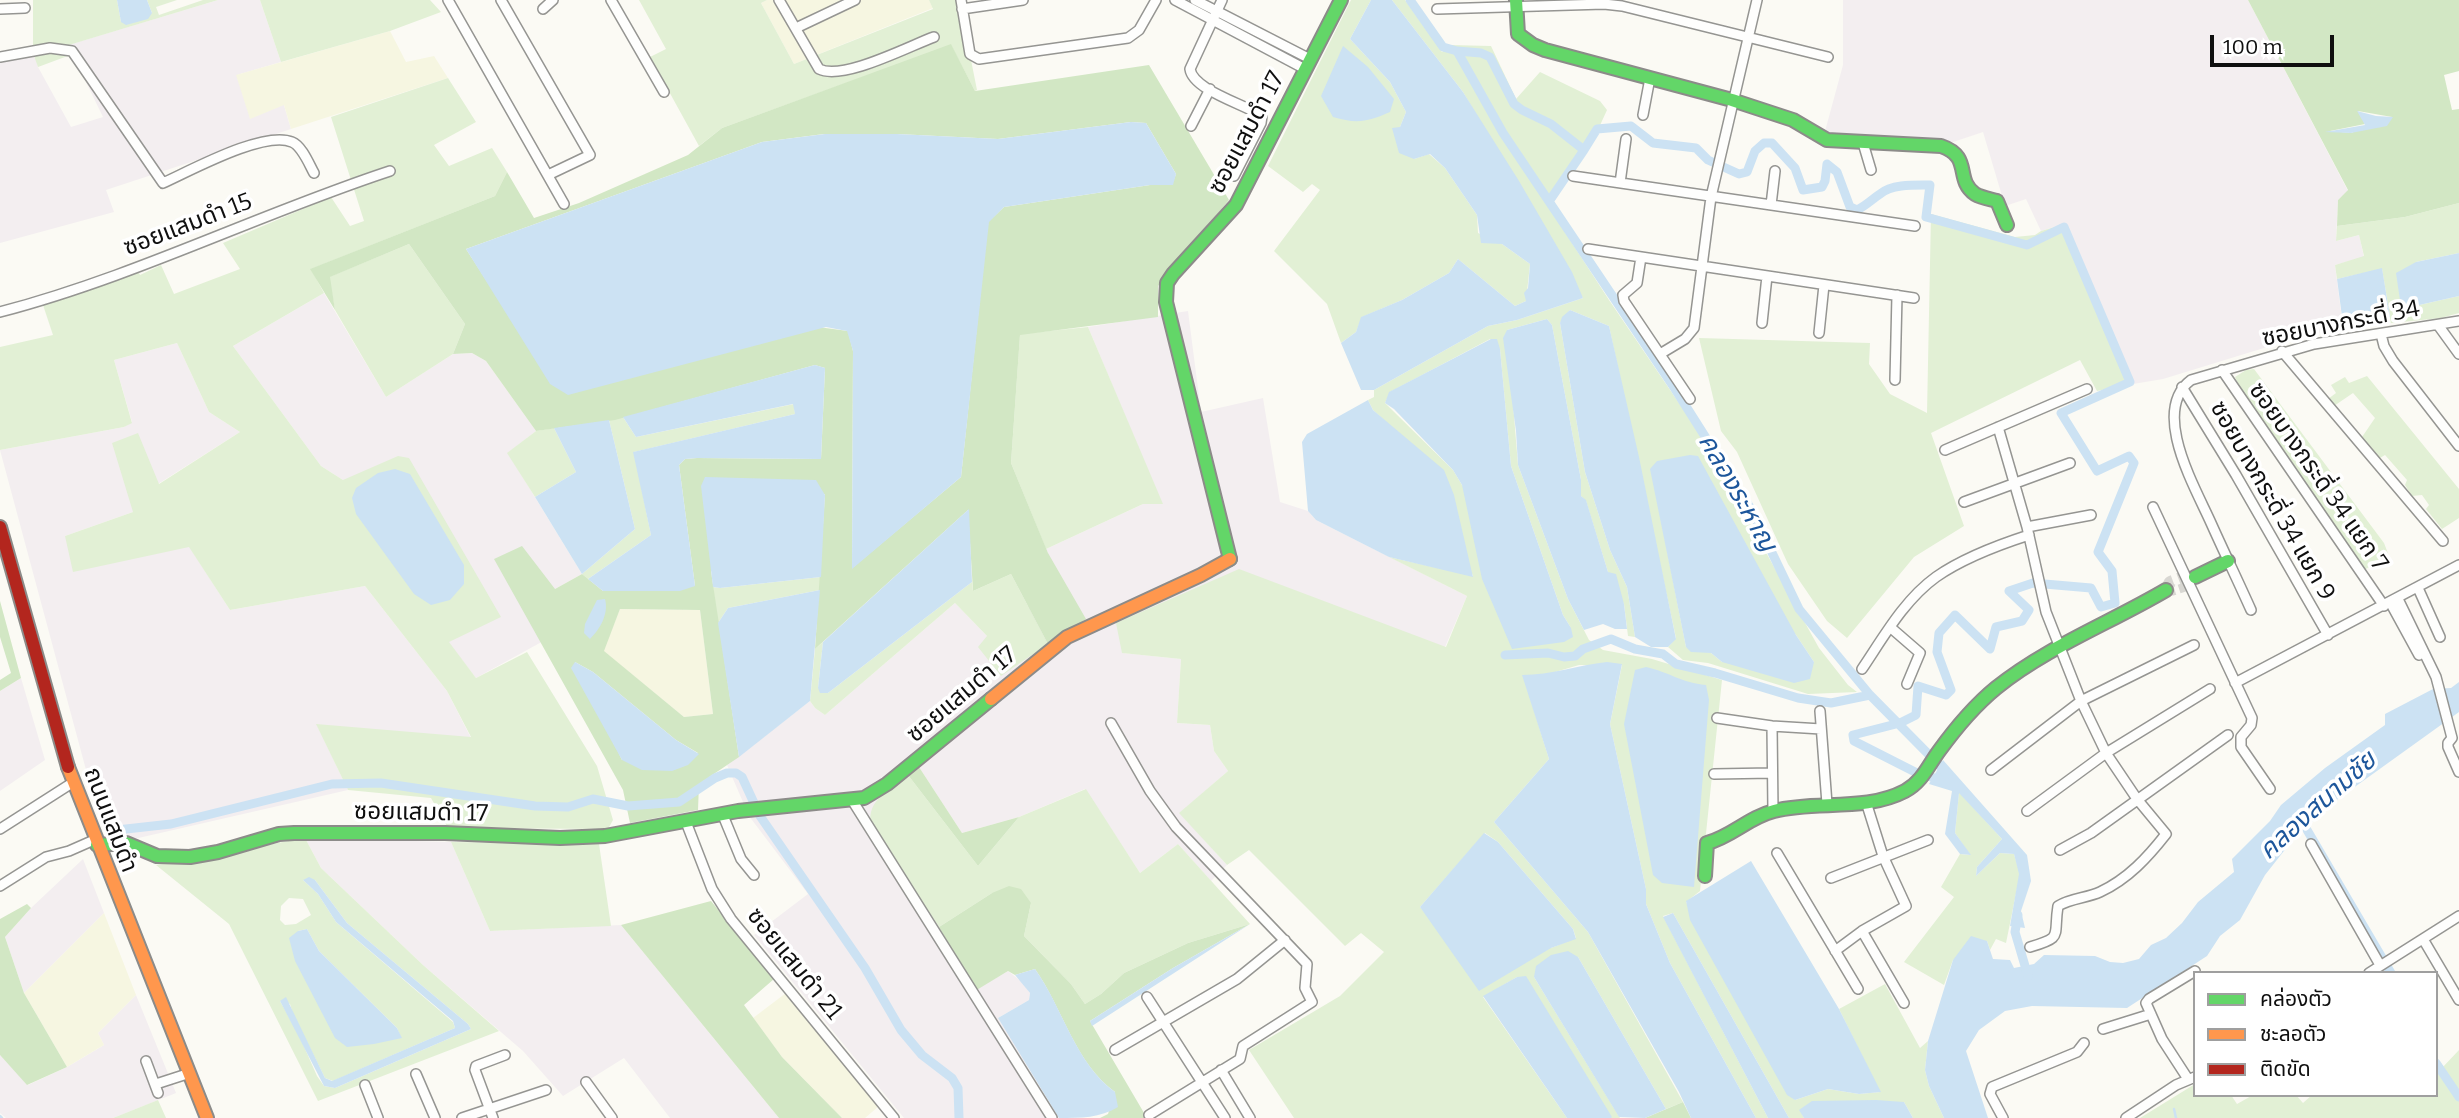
<!DOCTYPE html>
<html>
<head>
<meta charset="utf-8">
<style>
	body { margin:0 }
	#map { position:relative; width:2459px; height:1118px; overflow:hidden; background:#fbfaf4; font-family:Bitter,"Noto Sans Thai",serif }
	canvas { display:block }
	.legend { position:absolute; left:2193px; top:971px; width:245px; height:126px; box-sizing:border-box; background:#fff; border:2px solid #9f9f9f; margin:0; padding:9px 12px; list-style:none; font-size:21px; color:#0f0f0f }
	.legend li { display:flex; align-items:center; gap:14px; height:35px }
	.legend b { width:35px; border:2px solid #9f9f9f }
	.scale { position:absolute; left:2210px; top:35px; width:124px; height:32px; box-sizing:border-box; border:4px solid #0f0f0f; border-top:0; padding-left:9px; font-size:21px; line-height:24px; white-space:nowrap; color:#0f0f0f; -webkit-text-stroke:5px #fff; paint-order:stroke }
</style>
</head>
<body>
<div id="map">
<canvas width="2459" height="1118"></canvas>
<ul class="legend">
<li><b style="height:9px;background:#63d668"></b>คล่องตัว</li>
<li><b style="height:9px;background:#ff974d"></b>ชะลอตัว</li>
<li><b style="height:9px;background:#b3261e"></b>ติดขัด</li>
</ul>
<div class="scale">100 m</div>
</div>
<script>
const ctx = document.querySelector('canvas').getContext('2d');
ctx.lineJoin = 'round';
function fill(path, color) { ctx.fillStyle = color; ctx.fill(path, 'evenodd'); }
function stroke(path, color, width, dash) { ctx.strokeStyle = color; ctx.lineWidth = width; ctx.lineCap = dash ? 'butt' : 'round'; ctx.setLineDash(dash || []); ctx.stroke(path); }
function label(font, color, halo, rows, align = 'center') {
  ctx.font = font + ' Bitter,"Noto Sans Thai",serif'; ctx.lineWidth = 7; ctx.setLineDash([]); ctx.textBaseline = 'middle'; ctx.strokeStyle = halo; ctx.fillStyle = color; for (const [text, x, y, turn = 0] of rows) {
    ctx.save(); ctx.translate(x, y); ctx.rotate((+turn || 0) * Math.PI / 180); ctx.textAlign = isNaN(turn) ? turn : align; if (halo) ctx.strokeText(text, 0, 0); ctx.fillText(text, 0, 0); ctx.restore();
  }
}
fill(new Path2D(`
	M218 0H260L281 62 237 75 284 105 291 129 106 190 114 212 0 243V54L33 46 38 67 71 127 103 117 68 45Z
	M1843 0H2248L2348 191 2338 200 2336 241 2359 235 2364 257 2335 265 2343 328 2303 336 2163 379 2133 384 2065 224 2041 231 2026 199 2005 206 1983 132 1953 142 1824 135 1843 65Z
	M324 293 386 397 453 354 472 353 486 361 536 431 508 453 582 574 555 589 578 622 476 678 448 642 343 480 321 466 233 346Z
	M1188 311 1201 412 1263 398 1280 502 1308 511 1316 520 1467 596 1445 647 1123 653 1181 659 1177 723 1210 725 1214 751 1228 771 1180 813 1227 865 1211 881 1178 844 1140 873 1085 789 1019 817 962 833 919 767 878 798 871 824 939 927 975 990 1008 971 1022 982 1030 993 1029 1000 998 1018 1059 1118H904L754 935 808 894 749 816 727 765 810 701 815 708 825 715 955 603 987 636 1001 676 1048 553 1046 549 1143 504H1162L1088 327Z
	M177 343 209 412 240 432 158 484 133 512 65 536 189 546 230 610 365 586 447 691 471 738 317 725 348 790 134 839 108 833 96 807 0 450 124 427 132 422 114 360Z
	M21 678 45 760 0 791V691Z
	M305 838 451 842 490 931 621 925 779 1118H670L624 1058 563 1096 523 1051 423 965 321 868Z
	M83 859 104 913 24 993 5 937 31 908Z
	M136 995 176 1093 113 1118H6L0 1113V1055L28 1085 67 1067 104 1045 98 1033Z`), '#f3eef0');
fill(new Path2D(`
	M767 0H929L933 8 794 64 761 3Z
	M390 31 406 62 434 56 448 78 291 129 284 105 250 119 236 75Z
	M620 609 700 610 713 714 684 717 603 651Z
	M104 913 136 995 98 1033 104 1045 67 1067 24 993Z
	M786 993 879 1106 865 1118H842L782 1057 753 1018Z`), '#f6f6e1');
fill(new Path2D(`
	M33 0H117L121 22 152 13 147 0H177L156 7 159 15 203 0H218L69 45 73 54 38 67 33 53Z
	M260 0H430L441 12 390 31 281 62Z
	M639 0H767L761 3 794 64 933 9 929 0H959L977 90 975 91 951 45 722 128 699 146 650 57 666 49Z
	M1351 0H1371L1350 39 1390 82 1406 112 1400 127 1414 159 1429 154 1445 168 1477 215 1478 233 1502 244 1530 264 1526 301 1515 306 1458 259 1449 273 1402 300 1362 317 1356 332 1341 343 1327 304 1274 251 1320 190 1312 184 1303 192 1268 166Z
	M1392 0H1405L1442 52 1450 45 1491 46 1516 99 1540 72 1600 101 1607 110 1591 145 1552 200 1546 203 1609 300 1702 437 1819 648 1848 685 1857 692 1808 694 1708 663 1683 660 1668 647 1676 638 1609 326 1570 310 1560 323 1585 472 1610 550 1627 587 1635 637 1628 636 1624 604 1608 572 1586 501 1581 496V480L1552 325 1547 319 1507 330 1518 465 1568 599 1589 640 1603 650 1652 659 1722 680 1700 891 1686 902 1795 1100 1828 1089 1859 1094 1880 1092 1839 1009 1885 984 1920 1048 1928 1041 1925 1070 1929 1086 1944 1118H1913L1904 1102 1800 1110 1804 1118H1789L1673 913 1663 916 1768 1118H1756L1670 963 1646 904V889L1610 724 1622 665H1579L1545 675H1523L1549 759 1494 822 1588 932 1683 1102 1666 1109 1578 957 1534 977 1620 1118H1611L1517 977 1483 997 1567 1118H1294L1249 1050 1340 996 1384 952 1361 933 1345 946 1249 850 1227 865 1179 813 1228 771 1214 751 1210 725 1177 723 1181 659 1122 653 1116 623 1239 569 1446 647 1467 596 1389 557 1473 576 1407 441 1373 410 1368 400 1374 397V390L1488 326 1517 320 1583 298 1463 92ZM1490 339 1500 349 1511 466 1563 615 1571 628 1462 485 1453 470 1385 403 1390 392ZM1651 469 1796 635 1814 662H1722L1711 653 1686 647ZM1485 833 1498 842 1573 929 1576 938 1551 948 1430 919 1420 907Z
	M448 78 476 122 434 145 449 166 492 148 507 172 495 196 311 269 324 293 233 346 321 466 343 480 398 456 409 458 501 617 449 642 476 678 527 652 597 766 613 820 608 829 448 828 431 798 348 790 316 724 471 737 447 691 365 586 230 610 189 547 73 572 65 536 133 512 112 443 138 433 159 484 240 432 209 412 177 343 114 360 132 423 124 427 0 450V347L53 335 43 305 138 271 140 275 161 265 174 294 240 269 223 243 331 197 350 226 364 221 331 117Z
	M2459 203V253L2416 262 2406 308 2459 296V313L2441 318 2343 328V324L2390 316 2382 269 2337 279 2335 265 2364 256 2359 235 2336 241 2337 226 2405 217Z
	M1931 214 2015 237 2035 235 2041 231 2065 224 2133 384 2097 391 2080 360 1931 433 1964 526 1914 557 1847 638 1827 621 1788 564 1737 452 1721 431 1699 338 1870 343 1869 364 1890 394 1927 413Z
	M409 244 465 324 453 354 386 397 335 310 329 277Z
	M1088 327 1163 504H1143L1046 549 1011 463 1020 334Z
	M2254 369 2384 543 2389 556 2364 570 2242 393 2235 377 2246 370Z
	M2367 376 2459 489V518L2442 529 2426 509 2429 505 2422 495 2412 496 2405 485 2407 480 2385 455 2380 458 2362 437 2375 418 2353 393 2334 406 2328 399 2336 393 2331 385 2345 377 2349 383Z
	M794 404 795 414 634 452 651 535 588 579 582 574 635 529 609 420 623 417 636 437Z
	M554 428 576 472 535 497 507 453 536 431Z
	M1011 574 1048 644 1001 676 978 647 987 636 955 603 825 715 815 708 810 701 815 649 823 642 818 688 828 693 972 582 973 591Z
	M821 577 820 590 728 608 718 623 713 587 720 588Z
	M908 775 978 866 1019 817 1086 789 1140 873 1178 844 1250 924 1188 943 1124 973 1101 994 1085 1004 1071 984 1024 936 1031 903 992 893 939 927 871 824C866 800 892 788 908 775Z
	M1959 792 2002 839 1977 867 1976 876 2000 853 2014 854 2020 874 2006 943 1996 939 1990 950 1987 941 1953 960 1944 985 1904 962 1954 897 1941 887 1960 854 1970 855 1955 833Z
	M305 838 321 868 423 965 499 1031 318 1101 229 924 156 865ZM303 880H315L347 923 468 1024 471 1029 335 1088 324 1086 317 1076 299 1035 280 1001 290 1004 293 1014 325 1078 333 1081 455 1028 453 1022 336 922 318 894ZM289 898 303 899 311 915 296 924 285 925 280 920 281 906ZM307 929 319 951 397 1028 401 1038 298 931Z
	M451 842 599 844 611 926 490 931Z
	M2459 1050V1118H2140L2195 1084V1095H2231L2237 1104 2253 1095H2296L2303 1103 2312 1095H2436V1064L2441 1069Z
	M158 1100 166 1118H113Z`), '#e2f0d5');
fill(new Path2D(`
	M2248 0H2459V71L2444 75 2452 110 2459 109V203L2405 217 2337 226 2338 200 2348 190ZM2358 111 2392 117 2351 133 2330 131 2365 124Z
	M951 44 975 91 1149 65 1229 200 1158 286V317L1020 335 1011 463 1048 553 1086 619 1048 644 1011 574 973 591 968 510 815 649 825 494 711 571 739 757 699 784 698 810 630 823 623 790 494 559 522 546 555 589 582 574 603 591 695 586 679 465 685 459 697 458 821 459 825 368 815 365 615 420 536 431 486 361 472 353 453 354 465 324 409 244 330 277 335 310 310 269 495 196 507 172 534 218 579 203 688 155 722 128ZM1131 122 1146 123 1176 174 1172 185H1150L1004 207 988 222 961 477 852 568 853 351 848 331 488 283 466 249 762 142 824 134H897L998 139ZM620 609 700 610 713 714 684 717 604 651ZM575 662 593 672 676 740 698 753 622 760Z
	M0 601 21 678 0 691V680L11 673 0 637Z
	M919 767 962 833 1019 817 978 866 908 775Z
	M1009 886 1021 889 1031 903 1024 936 1071 984 1085 1004 1101 994 1124 973 1188 943 1250 924 1173 968 1090 1021 1147 1118H1100L1108 1114 1115 1092C1075 1063 1063 1009 1035 969L1015 975 1008 971 975 991 939 927 992 893Z
	M711 901 774 979 744 1005 782 1057 842 1118H779L621 925Z
	M27 904 31 908 5 937 24 993 67 1067 27 1085 0 1055V919Z
	M1683 1102 1691 1118H1645Z`), '#d2e7c4');
fill(new Path2D(`
	M117 0H147L152 13 148 19 126 25 121 22Z
	M1371 0H1392L1463 92 1519 181 1572 272 1583 298 1517 320 1488 326 1374 390H1361L1341 343 1356 332 1361 317 1402 300 1449 273 1458 259 1515 306 1526 301 1524 293 1528 288 1530 264 1502 244 1481 243 1477 215 1445 168 1430 154 1414 159 1399 153 1392 128 1400 127 1406 112 1390 82 1350 39Z
	M1343 46 1368 67 1394 99 1390 112C1368 122 1356 124 1333 117L1321 96Z
	M2357 111 2376 116 2393 117 2387 126 2351 133 2325 132 2365 125Z
	M1131 122 1146 123 1176 174 1173 185H1150L1004 207 989 222 961 477 852 569 853 351 847 331 826 327 568 395 550 384 466 249 762 142 825 134H897L998 139Z
	M2459 253V296L2406 308 2401 307 2396 273 2416 262Z
	M2382 268 2390 317 2343 324 2337 279Z
	M1570 310 1609 326 1639 457 1676 639 1668 647H1651L1635 637 1627 587 1610 550 1585 472 1560 323 1562 317Z
	M1547 319 1552 325 1581 480V496L1586 500 1608 572 1616 574 1624 604 1627 629H1615L1603 624 1584 630 1568 599 1518 465 1516 431 1503 338 1507 330Z
	M1491 339H1497L1500 349 1511 466 1563 615 1571 628 1573 637 1564 642 1512 649 1482 579 1462 485 1453 470 1394 409 1385 403 1389 392Z
	M815 365 825 368 821 459 697 458 685 459 679 465 695 586 680 591H603L588 579 651 535 633 452 795 414 793 404 636 437 623 417Z
	M1368 400 1373 410 1444 470 1454 495 1473 577 1389 557 1316 520 1308 511 1302 442 1307 434Z
	M609 420 635 529 582 574 535 497 576 472 554 428Z
	M1690 455 1698 456 1796 635 1814 662 1810 679 1794 683 1722 662 1711 653 1691 652 1686 647 1650 469 1657 461Z
	M395 469 410 474 464 565V584L450 600 431 605 414 594 356 514 352 498 356 488 378 473Z
	M705 477 816 480 825 495 821 577 720 588 713 587 701 486Z
	M969 509 972 582 828 693H820L818 688 823 642Z
	M820 590 810 701 739 757 718 623 728 608Z
	M605 599C609 614 600 629 590 639L584 633 585 624 597 600Z
	M575 662 593 672 676 740 699 754 688 765 672 771 642 770 622 760 571 668Z
	M1607 662 1622 664 1610 724 1646 889V904L1670 963 1756 1118H1691L1679 1092 1588 932 1494 822 1549 759 1522 675C1551 675 1578 665 1607 662Z
	M1646 667C1669 672 1682 683 1706 685L1709 700 1694 887 1662 883 1653 875 1624 724 1635 670Z
	M2459 682V712L2331 804 2291 842 2265 875 2240 920 2220 936 2207 956 2127 1008 2032 1006 2005 1011 1979 1030 1966 1051 1988 1118H1944L1929 1086 1925 1070 1928 1041 1953 960 1971 936 1987 941 1993 959 2010 960 2014 968 2034 964 2044 955 2095 956 2110 962 2123 963 2139 959 2151 945 2166 938 2182 923 2198 902 2234 872 2232 859 2270 821 2281 805 2325 768 2385 725V714L2433 689 2451 688Z
	M1943 760 2027 855 2031 881 2021 911 2025 928 2010 926 2019 874 2014 854 2000 853 1976 876 1977 867 2002 839 1959 793 1955 833 1971 855 1960 854 1945 834 1952 791 1929 784Z
	M1484 833 1498 842 1573 929 1576 939 1551 948 1479 991 1420 907Z
	M1751 861 1839 1009 1881 1092 1859 1094 1828 1089 1795 1100 1787 1095 1690 920 1686 901Z
	M309 877 315 880 347 923 468 1024 471 1029 335 1088 324 1086 280 1001 286 997 325 1078 332 1081 455 1028 453 1021 336 922 318 894 303 880Z
	M1673 913 1789 1118H1768L1663 917Z
	M1250 924 1092 1026 1090 1021 1173 968Z
	M307 929 319 951 397 1028 402 1038 374 1044 347 1047 335 1038 295 961 289 938 298 931Z
	M1568 951 1578 957 1666 1109 1645 1118 1619 1117 1534 977 1536 966 1551 955Z
	M1035 969C1063 1008 1075 1063 1115 1092L1118 1107C1100 1118 1081 1118 1059 1118L998 1018 1029 1000 1030 993 1015 975Z
	M1526 976 1612 1117 1611 1118H1567L1483 996 1517 977Z
	M1876 1100 1904 1102 1913 1118H1804L1799 1110 1812 1101Z`), '#cce2f3');
stroke(new Path2D(`
	M2174 1109 2176 1118
	M0 1116 2 1118`), '#cce2f3', 2.5);
stroke(new Path2D(`
	M1410 0 1443 47 1457 51 1503 133 1675 389 1751 509 1799 609 1870 695 1948 774
	M1457 51 1481 53 1490 57 1514 104 1522 110 1551 124 1584 150 1597 129 1631 126 1653 143 1696 148 1708 160 1739 174 1747 172 1755 151 1764 143H1772L1795 168 1803 190 1822 187 1825 181 1827 164 1837 172 1850 207 1857 210C1867 205 1871 200 1880 194 1892 184 1914 185 1930 185L1926 217 2027 245 2064 227 2130 382 2061 413 2097 471 2129 456 2134 463 2098 552 2112 571 2115 603 2101 607 2091 588 2033 583 2009 591 2029 610 2022 621 1996 627 1990 649 1955 615 1939 633 1937 652 1951 690 1946 695 1918 686 1916 715 1900 723 1853 735 1854 741 1915 772 1944 781
	M1550 200 1584 150
	M1505 655 1548 653 1564 657 1575 656 1583 649 1611 639 1635 649 1663 654 1676 664 1715 673 1798 698 1831 703 1870 695
	M2300 818 2391 973
	M117 830 171 824 332 784 381 783 535 806 568 807 593 799 628 806 679 802 715 778 727 773H736L742 777 760 816 865 968 901 1030 922 1055 952 1078 958 1088 959 1118
	M2018 915 2015 932 2028 976
	M2436 1063 2459 1097`), '#cce2f3', 9);
stroke(new Path2D(`
	M2166 590 2173 591 2191 585 2193 582`), '#d8d7d2', 9, [9, 4.5]);
stroke(new Path2D(`
	M2166 590 2170 582 2186 576 2195 577`), '#d8d7d2', 12, [12, 6]);
const street = new Path2D(`
	M448 0 564 204
	M501 0 590 155 548 175
	M611 0 664 92
	M779 0 819 69C843 81 909 46 934 37
	M961 0 970 54 979 59 1128 38 1139 30 1156 0
	M1175 0 1305 69
	M1195 0 1310 59
	M1222 0 1190 69C1193 90 1244 104 1262 116L1261 123 1234 176
	M0 9 25 8
	M543 9 553 0
	M962 9 1023 0
	M1437 9 1604 4 1622 6 1828 57
	M796 28 855 0
	M0 57 50 48 72 51 163 183C190 171 264 130 292 142 302 146 309 164 314 173
	M1643 115 1650 78
	M1191 126 1210 89
	M1863 143 1871 170
	M1573 176 1915 226
	M1620 183 1626 139
	M1771 205 1775 171
	M1588 249 1914 298
	M1641 257 1637 283 1623 295 1624 301 1690 399
	M0 312C134 277 259 214 390 171
	M1762 323 1767 276
	M2438 325 2459 354
	M1819 333 1824 285
	M2381 334 2384 346 2393 361 2459 446
	M2282 351 2443 541
	M1660 354 1685 339 1694 328 1711 197 1757 0
	M2222 370 2384 606
	M1895 380 1897 295
	M2182 387 2236 475 2328 635
	M1998 427 2027 527 2046 612 2081 701 2106 753 2137 799 2166 834C2148 857 2128 879 2100 892 2087 898 2071 898 2058 906 2053 937 2064 937 2030 947
	M1945 450 2087 389
	M1964 502 2070 463
	M2153 507 2252 718 2251 725 2241 737V747L2270 789
	M2027 527 2091 515
	M2418 588 2440 637
	M2398 599 2436 677 2452 738 2448 743V747L2459 772
	M2390 602 2419 655
	M2251 610C2238 581 2224 552 2211 523 2195 487 2150 411 2191 380L2314 344 2459 321
	M1890 627 1920 653 1907 684
	M1862 669C1883 638 1904 600 1936 577 1963 558 1998 545 2029 535
	M2235 683 2459 565
	M1820 711 1827 804
	M1717 718 1772 726 1821 729
	M1111 723 1150 791 1176 827 1307 964 1305 988 1312 1002 1243 1046 1240 1059 1149 1115
	M1772 726 1773 811
	M1991 770 2081 701 2194 645
	M1714 774 1772 773
	M852 800 1052 1118
	M2027 811 2106 753 2210 689
	M722 813 741 859 754 875
	M686 822 712 889 731 919 894 1118
	M0 829 72 783
	M2311 844 2380 965
	M2060 850 2091 833 2228 735
	M1777 853 1858 989
	M1831 878 1928 840
	M0 886 46 857 69 851 94 840
	M1862 931 1904 1003
	M2423 939 2459 1000
	M1835 951 1862 931 1906 906 1883 856 1866 802
	M2369 973 2459 916
	M1147 997 1225 1118
	M2103 1029 2151 1014
	M1115 1050 1237 979 1285 940
	M146 1061 158 1093
	M1221 1070 1250 1118
	M416 1074 435 1118
	M2188 1079 2162 1039 2146 1003 2149 999 2195 971
	M586 1082 612 1118
	M156 1084 190 1073
	M365 1085 378 1118
	M462 1118 546 1090
	M493 1118 475 1070 476 1066 505 1055
	M2003 1118 1990 1094 1992 1087 2077 1052 2084 1043
	M2126 1118 2176 1085 2195 1077`);
const fast = new Path2D(`
	M1516 0 1518 34 1533 45 1545 50 1732 100 1793 120 1827 140 1941 146C1973 157 1954 179 1975 194 1982 198 1990 199 1997 201L2007 225
	M1230 559 1166 302 1167 283 1173 274 1236 205 1341 0
	M2195 577 2228 561
	M97 845 126 843 157 856 190 857 218 852 279 834 294 833H445L560 838 605 836 738 811 864 798 887 784 991 699
	M1705 876 1707 843C1731 837 1749 817 1774 811 1816 800 1865 812 1905 791 1922 782 1928 766 1939 751 1955 729 1974 706 1996 688 2047 647 2110 623 2166 590`);
const slow = new Path2D(`
	M991 699 1067 637 1201 575 1230 559
	M68 767 207 1118`);
const jam = new Path2D(`
	M0 527 68 767`);
stroke(street, '#959592', 12);
stroke(fast, '#8c8b89', 16);
stroke(slow, '#8c8b89', 16);
stroke(jam, '#8c8b89', 16);
stroke(street, '#fefefd', 9);
stroke(fast, '#63d668', 12);
stroke(slow, '#ff974d', 12);
stroke(jam, '#b3261e', 12);
label('24px', '#0f0f0f', '#fff', [
	["ซอยแสมดำ 17",1247,133,-62],
	["ซอยแสมดำ 15",188,225,-21],
	["ซอยบางกระดี่ 34",2341,324,-11],
	["ซอยบางกระดี่ 34 แยก 7",2318,477,55],
	["ซอยบางกระดี่ 34 แยก 9",2272,501,60],
	["ซอยแสมดำ 17",962,695,-40],
	["ซอยแสมดำ 17",421,813,1],
	["ถนนแสมดำ",110,820,69],
	["ซอยแสมดำ 21",794,964,51]
]);
label('italic 26px', '#1d569b', '#fff', [
	["คลองระหาญ",1737,493,60],
	["คลองสนามชัย",2318,806,-42]
]);
</script>
</body>
</html>
